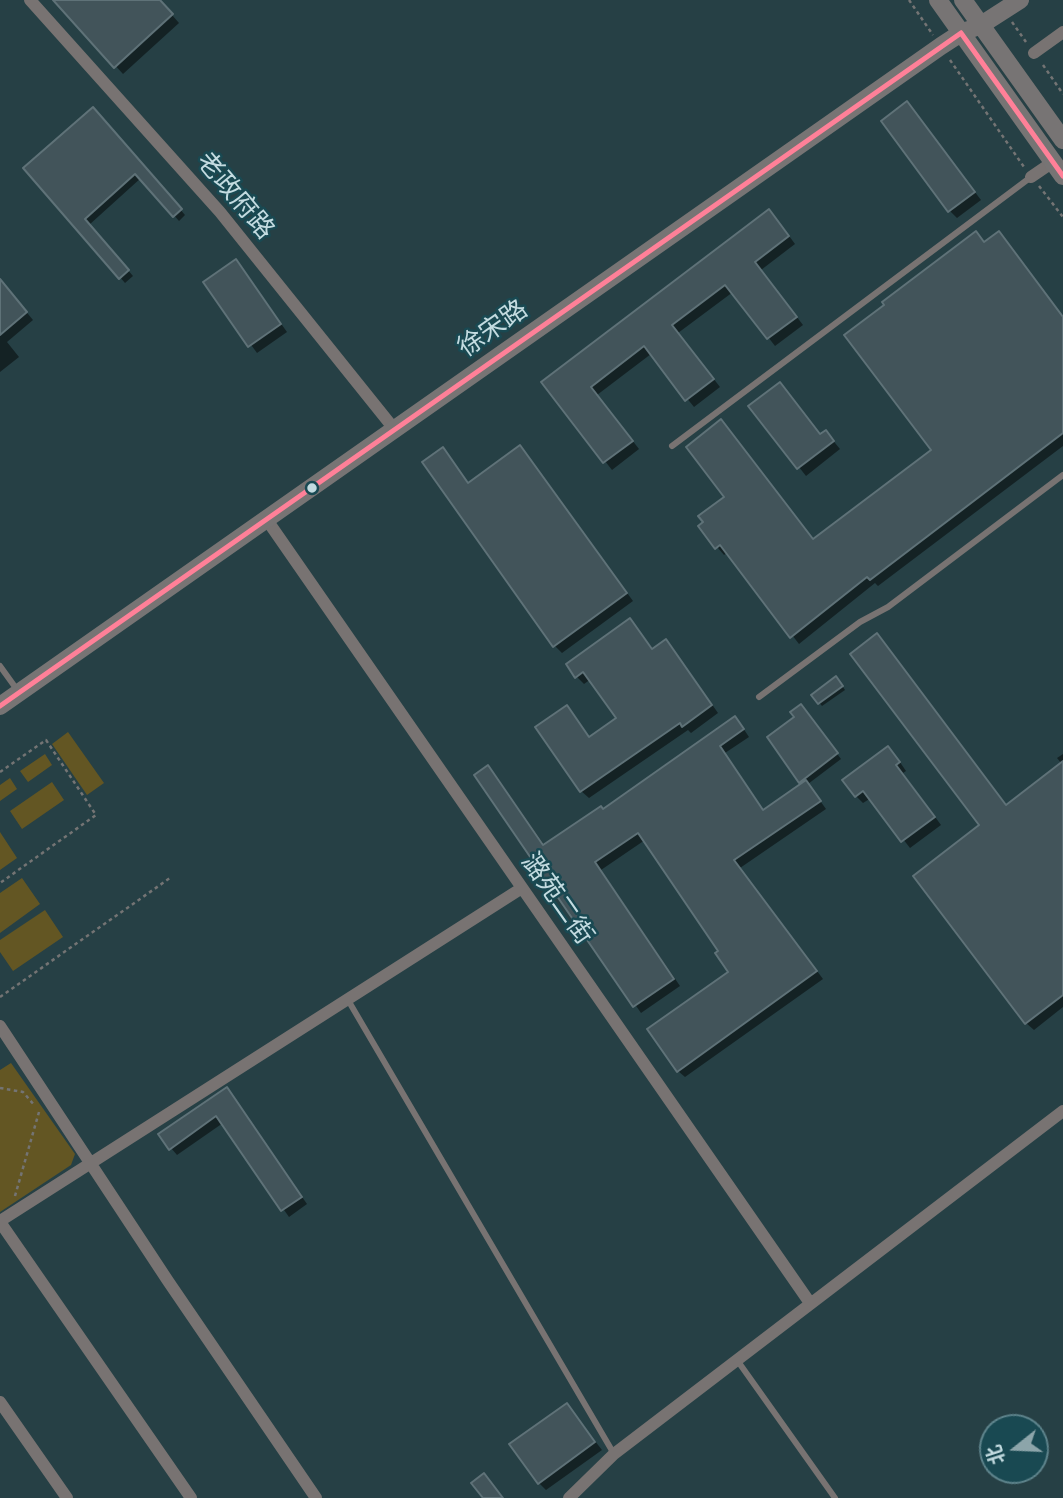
<!DOCTYPE html>
<html>
<head>
<meta charset="utf-8">
<style>
	body { margin:0 }
	#map { position:relative; width:1063px; height:1498px; overflow:hidden; background:#264045; font-family:Figtree,"Noto Sans SC",sans-serif }
	canvas { display:block }
	.north { position:absolute; left:979px; top:1414px; width:70px; height:70px; box-sizing:border-box; background:#194952; border:2px solid #5d838b; border-radius:50%; rotate:252deg; font-size:19px; font-weight:700; line-height:28px; text-align:center; color:#c3dbe0 }
	.north::after { content:''; display:block; margin:auto; width:24px; height:32px; background:#8ca5aa; clip-path:polygon(50% 0,100% 100%,50% 72%,0 100%) }
</style>
</head>
<body>
<div id="map">
<canvas width="1063" height="1498"></canvas>
<div class="north">北</div>
</div>
<script>
const ctx = document.querySelector('canvas').getContext('2d');
ctx.lineJoin = 'round';
function fill(path, color) { ctx.fillStyle = color; ctx.fill(path, 'evenodd'); }
function stroke(path, color, width, dash) { ctx.strokeStyle = color; ctx.lineWidth = width; ctx.lineCap = dash ? 'butt' : 'round'; ctx.setLineDash(dash || []); ctx.stroke(path); }
function label(font, color, halo, rows, align = 'center') {
  ctx.font = font + ' Figtree,"Noto Sans SC",sans-serif'; ctx.lineWidth = 5; ctx.setLineDash([]); ctx.textBaseline = 'middle'; ctx.strokeStyle = halo; ctx.fillStyle = color; for (const [text, x, y, turn = 0] of rows) {
    ctx.save(); ctx.translate(x, y); ctx.rotate((+turn || 0) * Math.PI / 180); ctx.textAlign = isNaN(turn) ? turn : align; if (halo) ctx.strokeText(text, 0, 0); ctx.fillText(text, 0, 0); ctx.restore();
  }
}
fill(new Path2D(`
	M68 732 104 783 87 795 52 744Z
	M45 754 52 765 28 782 20 771Z
	M10 778 17 789 0 801V785Z
	M52 782 64 800 22 829 10 811Z
	M0 832 17 858 0 870Z
	M22 878 40 904 0 933V893Z
	M45 910 63 937 13 971 0 952V940Z
	M11 1063 75 1154 71 1165 0 1212V1070Z`), '#635623');
fill(new Path2D(`
	M55 0H159L179 23 123 74Z
	M907 103 981 200 957 218 950 211Z
	M98 114 185 215 179 221 141 178 89 225 133 276 125 283 25 168Z
	M776 218 795 244 761 270 803 325 775 346 733 292 678 333 720 387 694 407 651 354 597 395 639 449 612 470 543 382Z
	M985 244 1063 317V446L878 586 875 583 799 644 728 552 724 555 700 527 814 540 933 450Z
	M236 261 287 332 257 353 205 282Z
	M0 280 33 320 7 342 19 357 0 372Z
	M751 406 821 436 826 432 840 449 806 476Z
	M520 447 633 601 562 653 555 646 443 449 469 484Z
	M630 620 654 650 673 649 718 713 691 733 688 730 589 798 581 791 566 707 590 738 618 719 591 679 584 684 576 676Z
	M884 642 1007 806 1062 764 1057 758 1063 754V1007L1034 1030 1026 1023 982 826Z
	M839 681 845 690 822 706 813 695Z
	M805 710 841 759 808 784 826 809 740 868 823 979 685 1077 678 1071 731 972 721 951 645 840 601 870 680 986 641 1013 476 775 488 767 495 774 545 846 741 725 749 737 725 753 764 811 803 784 801 782Z
	M895 755 906 771 903 773 941 825 910 848 871 798 863 803 856 796Z
	M227 1089 307 1204 289 1217 223 1123 177 1155 171 1148Z
	M567 1405 602 1450 546 1490 539 1483Z`), '#0007');
const building = new Path2D(`
	M53 0H160L173 14 114 68Z
	M907 101 975 192 948 212 881 121Z
	M93 107 182 209 173 217 135 174 85 219 129 270 119 279 23 168Z
	M769 209 789 236 755 262 797 317 767 339 725 285 672 325 714 379 685 401 644 346 591 387 633 441 603 463 541 382Z
	M976 231 984 242 999 231 1063 317V433L870 580 867 577 790 638 720 545 715 549 698 526 703 522 698 516 724 497 686 447 721 419 813 539 931 450 844 335 884 305 882 302Z
	M236 259 281 324 248 347 203 282Z
	M0 279 27 312 0 335Z
	M780 382 820 434 826 430 834 441 797 469 748 406Z
	M520 445 627 593 553 647 422 462 443 447 468 483Z
	M630 618 652 649 666 639 712 705 682 727 680 723 580 792 535 727 567 705 589 737 616 718 583 672 575 678 566 664Z
	M877 633 1006 805 1063 761V995L1025 1024 913 876 979 825 850 654Z
	M836 676 843 686 818 704 811 695Z
	M801 704 838 753 799 783 767 737 794 717 790 712Z
	M735 716 744 729 720 746 763 810 806 780 821 801 734 860 817 971 677 1072 647 1029 728 972 715 953 718 951 638 833 595 862 674 979 633 1007 474 775 488 765 543 845 601 806 603 809Z
	M888 746 900 762 896 765 935 817 901 842 863 791 855 797 842 780Z
	M227 1087 302 1197 281 1211 216 1116 169 1150 158 1134Z
	M567 1403 595 1442 538 1484 509 1444Z
	M484 1473 503 1498H483L471 1483Z`);
fill(building, '#42545a');
stroke(building, '#5f7278', 2);
stroke(new Path2D(`
	M909 0 933 35
	M1012 22 1026 42
	M950 60 1024 167
	M1043 65 1063 94
	M1039 186 1063 217
	M0 772 46 740 96 815 0 883
	M0 997 170 878
	M0 1088 23 1092 35 1106
	M15 1196 39 1112`), '#747474', 2.5, [3.5, 3.5]);
stroke(new Path2D(`
	M672 446 1031 177
	M0 666 18 691
	M759 697 860 622 888 607 1063 475
	M348 1000 614 1454
	M737 1360 835 1498`), '#787372', 6);
stroke(new Path2D(`
	M30 0 220 212 395 430
	M1034 53 1063 32
	M1031 177 1053 162
	M267 520 810 1303
	M0 1026 168 1281 316 1498
	M0 1221 522 888
	M0 1222 191 1498
	M0 1402 67 1498
	M569 1498 614 1454 1063 1111`), '#787372', 12);
stroke(new Path2D(`
	M938 0 1063 176
	M963 0 1063 140
	M0 706 941 46 961 33 981 25 1020 0`), '#777474', 18);
stroke(new Path2D(`
	M961 33 1063 176
	M0 706 961 33`), '#ff8098', 5);
for (const [x, y, r, color] of [
	[312,488,6,"#c3dbe0"]
]) { const dot = new Path2D(); dot.arc(x, y, r, 0, 2 * Math.PI); ctx.fillStyle = color; ctx.fill(dot); stroke(dot, '#194952', 2.5); }
label('26px', '#c3dbe0', '#194952', [
	["老政府路",235,196,50],
	["徐宋路",493,329,-35],
	["潞苑二街",557,899,55]
]);
</script>
</body>
</html>
